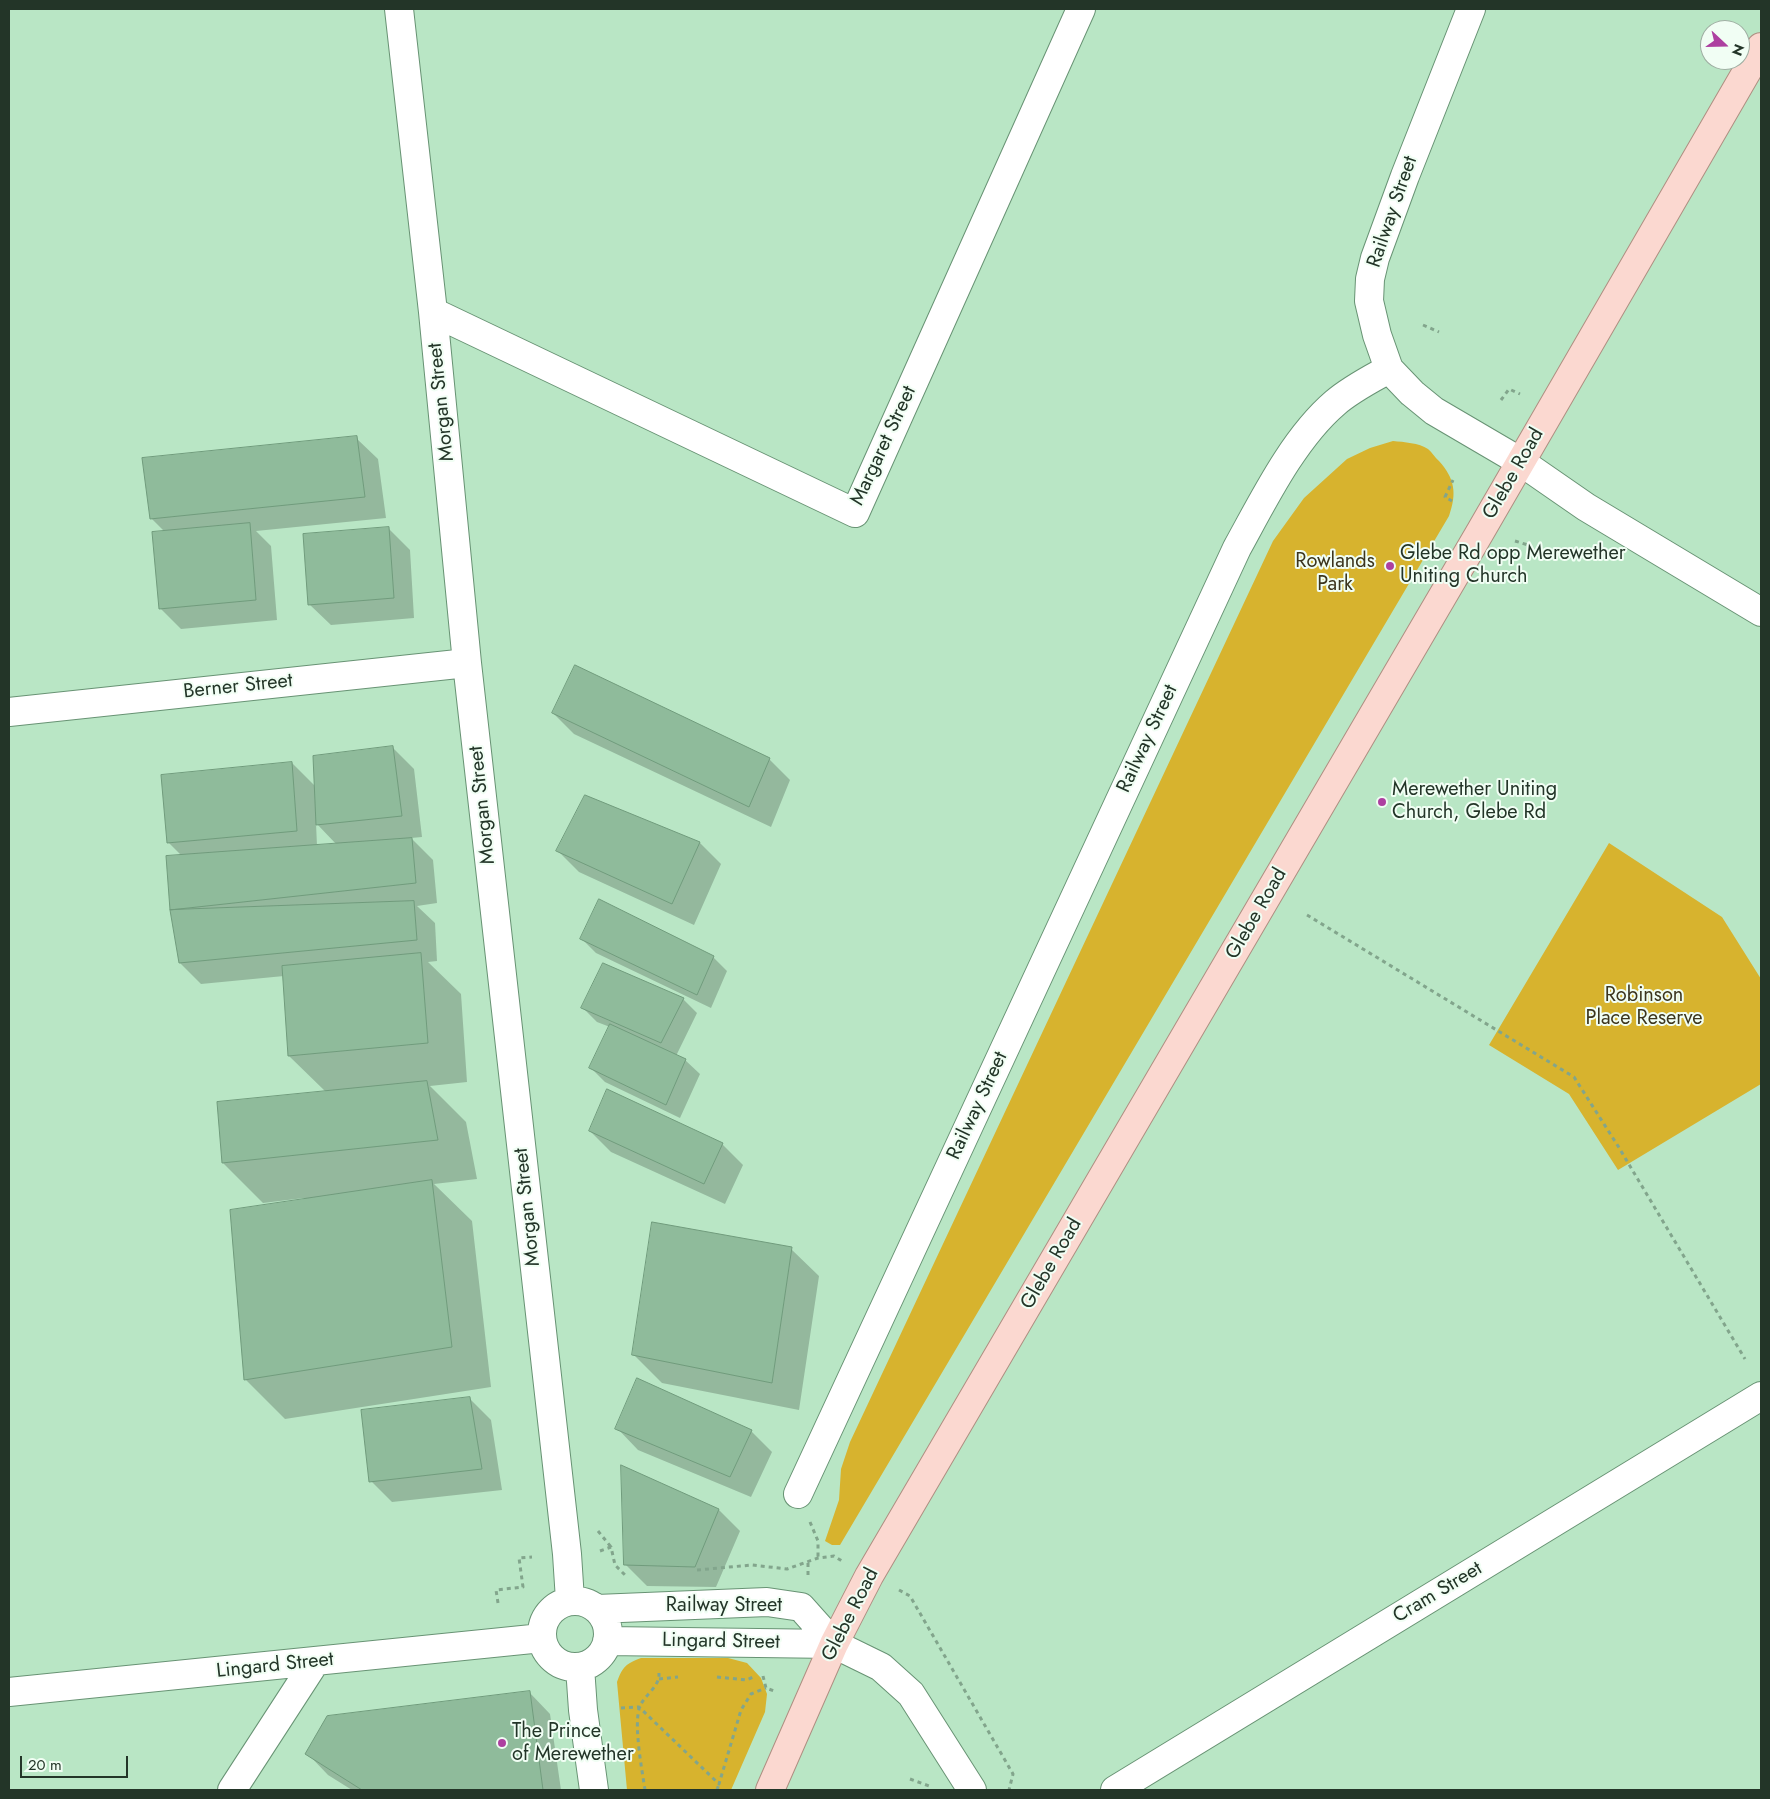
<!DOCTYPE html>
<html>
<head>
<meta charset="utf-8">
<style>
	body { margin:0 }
	#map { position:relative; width:1770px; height:1799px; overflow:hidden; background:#b9e6c5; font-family:Jost,sans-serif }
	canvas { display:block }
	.frame { position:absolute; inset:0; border:10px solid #233528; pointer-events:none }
	.north { position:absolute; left:1700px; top:20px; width:50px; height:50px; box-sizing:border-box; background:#f1fef4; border:1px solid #9faea2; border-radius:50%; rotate:111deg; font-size:14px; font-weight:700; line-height:20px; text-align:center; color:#233528 }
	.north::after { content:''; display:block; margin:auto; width:18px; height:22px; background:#ad40a0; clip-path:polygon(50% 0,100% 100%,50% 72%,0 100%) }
	.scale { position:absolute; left:20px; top:1756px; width:108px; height:22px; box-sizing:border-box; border:2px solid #233528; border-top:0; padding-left:6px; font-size:15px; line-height:18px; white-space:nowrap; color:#233528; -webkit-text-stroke:4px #f1fef4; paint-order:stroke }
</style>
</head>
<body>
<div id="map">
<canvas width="1770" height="1799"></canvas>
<div class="frame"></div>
<div class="north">N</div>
<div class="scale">20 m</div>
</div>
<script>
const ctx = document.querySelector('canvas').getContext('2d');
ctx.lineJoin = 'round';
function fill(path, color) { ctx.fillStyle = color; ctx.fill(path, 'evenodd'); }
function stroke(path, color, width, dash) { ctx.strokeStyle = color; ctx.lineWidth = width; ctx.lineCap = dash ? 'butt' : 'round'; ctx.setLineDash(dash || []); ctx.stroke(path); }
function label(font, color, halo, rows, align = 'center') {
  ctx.font = font + ' Jost,sans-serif'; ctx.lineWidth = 4; ctx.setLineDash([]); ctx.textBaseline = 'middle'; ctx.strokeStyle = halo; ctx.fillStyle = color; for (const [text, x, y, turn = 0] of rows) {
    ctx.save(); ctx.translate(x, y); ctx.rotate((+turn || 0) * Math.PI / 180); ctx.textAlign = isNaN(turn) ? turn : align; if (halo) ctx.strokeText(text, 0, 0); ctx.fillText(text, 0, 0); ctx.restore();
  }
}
fill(new Path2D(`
	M1393 441C1404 442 1419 443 1428 449 1432 452 1435 458 1439 461 1455 479 1457 493 1449 516L840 1545H832L825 1541 839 1500 841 1469 850 1442 1273 541 1304 498 1347 459 1370 448Z
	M1609 843 1722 917 1761 979V1084L1618 1170 1569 1094 1489 1045Z
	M641 1658H728L747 1663 761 1678 767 1694 765 1712 731 1790H627L617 1682C623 1666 626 1664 641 1658Z`), '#d7b32e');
fill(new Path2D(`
	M356 438 378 459 386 518 256 531 271 546 277 620 181 629 160 608 165 532 151 518Z
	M389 529 410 550 414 618 331 625 309 604Z
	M553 713 769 759 790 780 771 827 574 734Z
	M393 748 414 769 422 837 411 838 433 860 437 903 417 906 435 923 437 961 428 962 461 994 467 1082 430 1086 466 1122 477 1179 434 1184 472 1221 491 1387 285 1419 245 1379 304 1198 263 1203 223 1163 326 1092 289 1056 284 976 201 984 180 963 171 910 182 856 168 842 292 763 315 786ZM316 823 337 845 317 846Z
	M586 796 700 843 721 864 694 925 579 872 558 851Z
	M582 939 713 957 727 971 711 1008 596 953Z
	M683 999 697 1013 676 1056 685 1060 700 1074 680 1118 605 1082 591 1068 610 1027 597 1022 583 1008Z
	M590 1131 722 1144 743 1165 725 1204 611 1152Z
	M791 1249 819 1276 799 1410 662 1383 634 1355Z
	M469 1398 491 1420 502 1490 392 1502 371 1481Z
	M617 1428 751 1431 772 1452 751 1497 638 1450Z
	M719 1510 740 1531 716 1587 647 1586 626 1565Z
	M529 1692 550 1714 561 1790H352L328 1775 307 1753Z`), '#0003');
const building = new Path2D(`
	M357 436 365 497 150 519 142 458Z
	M250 523 256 600 159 609 152 532Z
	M389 527 394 598 308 605 303 534Z
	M575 665 770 758 749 807 552 713Z
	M393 746 402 816 316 825 313 756Z
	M292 762 297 831 167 843 161 775Z
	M585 795 700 842 672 904 556 851Z
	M412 838 416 883 170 910 166 856Z
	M599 899 714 956 697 995 580 939Z
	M414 901 417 940 179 963 170 910Z
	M421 953 428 1043 288 1056 282 966Z
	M603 963 684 998 661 1043 581 1008Z
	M610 1024 686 1059 666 1105 589 1068Z
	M427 1081 438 1140 222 1163 217 1102Z
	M607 1089 723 1143 704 1184 589 1131Z
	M432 1180 452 1347 244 1380 230 1210Z
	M652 1222 792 1247 772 1383 632 1355Z
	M637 1378 752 1430 730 1477 615 1429Z
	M470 1397 482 1469 369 1482 361 1410Z
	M621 1465 719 1509 695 1567 624 1565Z
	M530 1691 543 1790H362L305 1754 327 1716Z`);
fill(building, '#8fbb9b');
stroke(building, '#709b7c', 1);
const minor = new Path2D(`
	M399 9 433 312 467 663 567 1554 570 1600
	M1471 9 1405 176 1375 258 1370 279 1369 301 1377 335 1389 369 1412 393 1434 411 1521 462 1586 507 1761 612
	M433 312 855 513 1081 9
	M9 712 467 663
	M798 1494 1237 548C1263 501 1293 439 1335 403 1351 389 1371 379 1389 369
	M542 1634a33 33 0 1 1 66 0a33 33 0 1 1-66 0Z
	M597 1609 767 1602 801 1607 834 1644 881 1667 911 1694 972 1790
	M607 1641 834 1644
	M580 1667 583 1710 594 1790
	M9 1692 542 1638
	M232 1790 315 1662
	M1115 1790 1761 1396`);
const major = new Path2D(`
	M770 1790 834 1644 869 1576 1479 534 1761 47`);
stroke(minor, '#689374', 30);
stroke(major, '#ae8e81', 30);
stroke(new Path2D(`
	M1423 325 1439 332
	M1501 400 1509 389 1520 394
	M1452 501 1445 497 1453 480
	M1515 541 1528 545
	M1307 915 1574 1077 1618 1146 1745 1359
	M810 1522 818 1541V1558
	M598 1531 611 1547
	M600 1551 611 1547 615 1565 625 1575
	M697 1570 752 1565 787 1569 818 1558 834 1556 842 1561
	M808 1575V1561
	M899 1590 910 1596 1013 1774 1009 1790
	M498 1603 496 1590 523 1587 519 1558 532 1557
	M763 1676 766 1688 774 1691
	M717 1677 747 1680 755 1676
	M659 1679 678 1677
	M621 1708 639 1707 719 1784 741 1710 751 1694 766 1688
	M910 1779 932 1787
	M645 1790C642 1770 634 1728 639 1709 642 1696 660 1688 659 1673
	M717 1790 719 1784`), '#82a58c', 3, [4, 4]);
stroke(minor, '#fff', 28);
stroke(major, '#fbd8d0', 28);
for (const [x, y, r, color] of [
	[1390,566,5,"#ad40a0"],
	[1382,802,5,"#ad40a0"],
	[502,1743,5,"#ad40a0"]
]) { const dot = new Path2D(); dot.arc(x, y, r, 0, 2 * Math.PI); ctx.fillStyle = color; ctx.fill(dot); stroke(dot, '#f1fef4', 2); }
label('20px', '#233528', '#f1fef4', [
	["Railway Street",1393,212,-71],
	["Morgan Street",442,402,-96],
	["Margaret Street",884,446,-65],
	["Glebe Road",1514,474,-60],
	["Berner Street",238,687,-6],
	["Railway Street",1148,739,-65],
	["Morgan Street",483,805,-96],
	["Glebe Road",1257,914,-60],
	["Railway Street",978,1106,-65],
	["Morgan Street",528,1207,-96],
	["Glebe Road",1052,1264,-60],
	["Cram Street",1438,1593,-31],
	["Railway Street",724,1606],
	["Glebe Road",851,1615,-63],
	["Lingard Street",721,1642,1],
	["Lingard Street",275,1666,-6]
]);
label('20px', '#233528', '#f1fef4', [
	["Glebe Rd opp Merewether",1400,554],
	["Uniting Church",1400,577],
	["Merewether Uniting",1392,790],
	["Church, Glebe Rd",1392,813],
	["The Prince",512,1732],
	["of Merewether",512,1755]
], 'left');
label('20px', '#3c351d', '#f1fef4', [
	["Rowlands",1335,562],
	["Park",1335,585],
	["Robinson",1644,996],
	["Place Reserve",1644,1019]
]);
</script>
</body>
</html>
